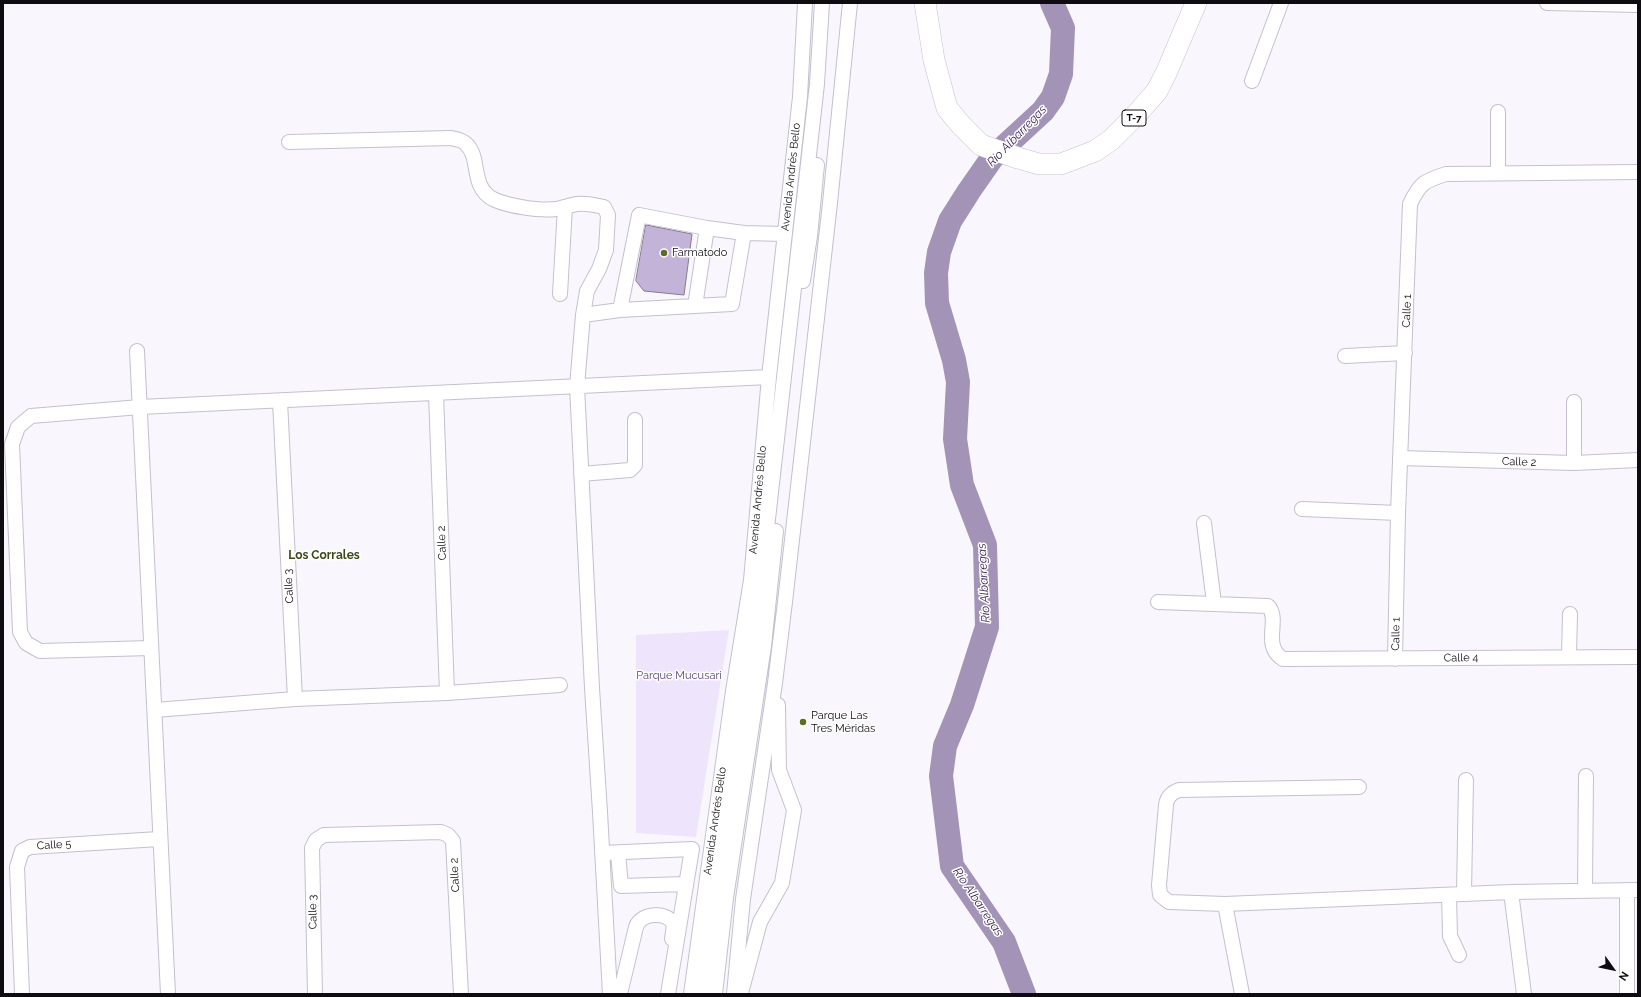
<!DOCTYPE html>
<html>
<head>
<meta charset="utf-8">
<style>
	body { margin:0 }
	#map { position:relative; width:1641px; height:997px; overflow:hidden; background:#f9f7fd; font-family:Raleway,sans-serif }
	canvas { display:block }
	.frame { position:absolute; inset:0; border:4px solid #0e0c11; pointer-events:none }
	.north { position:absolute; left:1593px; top:949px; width:40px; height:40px; -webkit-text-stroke:3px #fff; paint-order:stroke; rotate:123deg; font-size:11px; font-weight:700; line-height:16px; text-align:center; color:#0e0c11 }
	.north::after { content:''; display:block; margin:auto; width:14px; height:18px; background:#0e0c11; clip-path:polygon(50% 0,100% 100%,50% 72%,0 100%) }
</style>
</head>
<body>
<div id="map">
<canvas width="1641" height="997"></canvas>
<div class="frame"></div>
<div class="north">N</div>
</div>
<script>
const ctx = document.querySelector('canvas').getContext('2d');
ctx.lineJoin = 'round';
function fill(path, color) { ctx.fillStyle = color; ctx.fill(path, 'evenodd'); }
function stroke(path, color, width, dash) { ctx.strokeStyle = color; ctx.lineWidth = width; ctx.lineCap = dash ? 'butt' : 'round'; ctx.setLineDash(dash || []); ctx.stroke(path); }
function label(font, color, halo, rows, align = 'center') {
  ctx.font = font + ' Raleway,sans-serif'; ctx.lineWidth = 3; ctx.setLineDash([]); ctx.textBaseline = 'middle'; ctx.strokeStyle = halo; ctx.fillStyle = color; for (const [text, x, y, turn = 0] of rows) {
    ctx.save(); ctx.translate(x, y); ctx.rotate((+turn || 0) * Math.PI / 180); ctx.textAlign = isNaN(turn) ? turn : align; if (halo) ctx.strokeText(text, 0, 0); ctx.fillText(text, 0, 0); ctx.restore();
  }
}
fill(new Path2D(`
	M729 630 696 837 636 833V635Z`), '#eee5fc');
stroke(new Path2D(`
	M1024 994 1004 942 952 866 941 776 945 746 962 705 987 627 985 545 962 485 955 439 958 382 954 360 937 303 936 273 939 252 950 221 969 191 992 158 1043 111 1053 97 1061 74 1063 28 1052 3`), '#a293b7', 24);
const building = new Path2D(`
	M646 225 692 234 684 295 644 291 636 281Z`);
fill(building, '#c3b3d9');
stroke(building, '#837d8c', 1);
const minor = new Path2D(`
	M1547 3 1638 5
	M1252 81 1281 3
	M1498 112V173
	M289 142 451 138C455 139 462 140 465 143 482 157 469 186 493 199 507 206 539 211 556 209 563 208 570 205 577 204 585 203 595 205 604 207L608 215 606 250 599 269 587 291 583 315 577 386 592 688 600 812 610 994
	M803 281 810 236 817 165
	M560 294 565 207
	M695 306 707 228
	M620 310 639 215 707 228 744 233 785 234
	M583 315 620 310 732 304 744 233
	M137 351 168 994
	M1345 356 1405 353
	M436 394 447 693
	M280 401 295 699
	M1574 402V463
	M1400 458 1574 463 1638 460
	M581 474 630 470 635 465V420
	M1302 509 1398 513
	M1204 523 1214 603
	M1158 602 1268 606C1281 620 1261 645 1283 659L1638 657
	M151 648 40 651 26 643 20 632 12 444 18 427 31 416 140 407 769 377
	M1569 656 1570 614
	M1395 659 1398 513 1410 204C1420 183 1424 181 1446 174L1638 172
	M155 710 295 699 447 693 560 685
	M1359 787 1179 790C1171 793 1167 797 1166 805L1159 885 1160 895 1169 902 1225 904 1511 892 1638 890
	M602 853 692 849 668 994
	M618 853 621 886 686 884
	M1585 891 1586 776
	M1511 892 1524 994
	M1464 894 1466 780
	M1449 895 1450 936 1459 955
	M1225 904 1242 994
	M741 993 760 922 782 883 794 810 779 770 778 705
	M22 994 17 867 22 851 30 847 159 839
	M315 994 312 848 316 840 324 835 441 832 448 835 453 841 461 994
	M620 994 636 927C641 912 668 911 674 925L672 939
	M691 994 733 691 751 580 769 377 800 97 805 3
	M702 994 755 628 767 528 817 84 822 3
	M715 994 726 898 764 646 776 531
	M734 994 743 899 775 683 785 602 830 203 850 3
	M1627 994V890`);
const highway = new Path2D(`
	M925 3 934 60 947 108 961 125 981 145 1018 158 1039 164H1061L1095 151 1111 140 1135 116 1157 91 1167 71 1196 3`);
stroke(minor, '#c5bfcf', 16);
stroke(highway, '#c5bfcf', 22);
stroke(minor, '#fff', 14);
stroke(highway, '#fff', 21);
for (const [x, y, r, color] of [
	[664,253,4,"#597021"],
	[803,722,4,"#597021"]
]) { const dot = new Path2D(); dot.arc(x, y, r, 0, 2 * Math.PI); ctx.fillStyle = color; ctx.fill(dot); stroke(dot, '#fff', 1.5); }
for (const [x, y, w] of [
	[1134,118,24]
]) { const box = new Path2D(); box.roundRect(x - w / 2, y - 8, w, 16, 3); ctx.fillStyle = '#fff'; ctx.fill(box); stroke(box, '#0e0c11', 1); }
label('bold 10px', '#0e0c11', null, [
	["T-7",1134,118]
]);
label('11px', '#0e0c11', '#fff', [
	["Avenida Andrés Bello",791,177,-84],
	["Calle 1",1407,311,-88],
	["Calle 2",1519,462,2],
	["Avenida Andrés Bello",758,500,-85],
	["Calle 2",442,543,-92],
	["Calle 3",289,586,-93],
	["Calle 1",1396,634,-89],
	["Calle 4",1461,658,-1],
	["Avenida Andrés Bello",715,821,-82],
	["Calle 5",54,845,-4],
	["Calle 2",455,875,-93],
	["Calle 3",313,912,-91]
]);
label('11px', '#0e0c11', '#fff', [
	["Farmatodo",672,253],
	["Parque Las",811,716],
	["Tres Méridas",811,729]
], 'left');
label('11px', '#5c4578', '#fff', [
	["Parque Mucusari",679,676]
]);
label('italic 12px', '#351e4e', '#fff', [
	["Río Albarregas",1017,136,-46],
	["Río Albarregas",984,583,-93],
	["Río Albarregas",978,902,56]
]);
label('bold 12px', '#3a4a14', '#fff', [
	["Los Corrales",324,555]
]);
</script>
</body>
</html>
